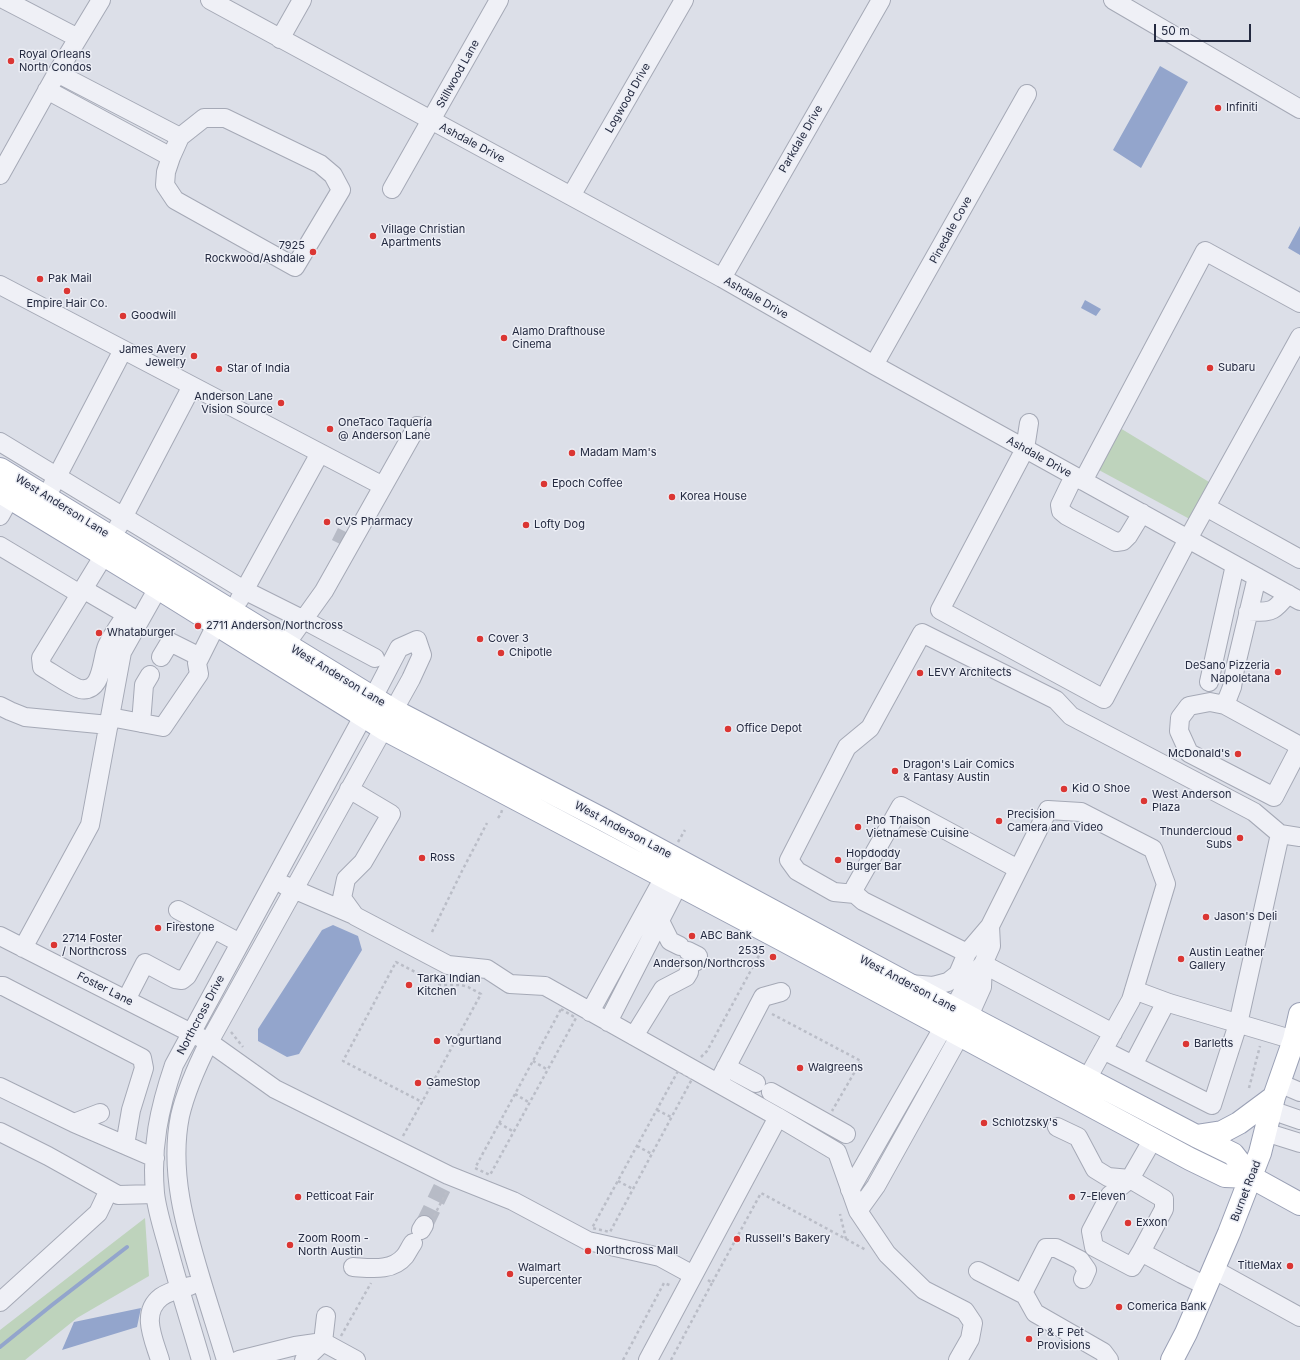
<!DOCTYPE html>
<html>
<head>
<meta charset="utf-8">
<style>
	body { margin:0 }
	#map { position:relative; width:1300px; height:1360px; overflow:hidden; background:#dcdfe8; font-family:Inter,sans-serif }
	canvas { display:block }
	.scale { position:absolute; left:1154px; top:24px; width:97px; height:18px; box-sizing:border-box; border:2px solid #242a40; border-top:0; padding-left:5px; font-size:12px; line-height:14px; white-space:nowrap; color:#242a40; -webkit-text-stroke:3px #eceef5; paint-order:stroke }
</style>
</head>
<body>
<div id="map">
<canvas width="1300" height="1360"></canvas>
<div class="scale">50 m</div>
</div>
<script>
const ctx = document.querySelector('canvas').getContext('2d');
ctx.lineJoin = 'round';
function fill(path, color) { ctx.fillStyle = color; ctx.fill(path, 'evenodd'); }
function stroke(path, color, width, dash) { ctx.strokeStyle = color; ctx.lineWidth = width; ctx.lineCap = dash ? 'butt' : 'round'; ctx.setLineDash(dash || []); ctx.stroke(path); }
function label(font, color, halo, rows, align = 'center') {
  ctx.font = font + ' Inter,sans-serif'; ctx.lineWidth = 3; ctx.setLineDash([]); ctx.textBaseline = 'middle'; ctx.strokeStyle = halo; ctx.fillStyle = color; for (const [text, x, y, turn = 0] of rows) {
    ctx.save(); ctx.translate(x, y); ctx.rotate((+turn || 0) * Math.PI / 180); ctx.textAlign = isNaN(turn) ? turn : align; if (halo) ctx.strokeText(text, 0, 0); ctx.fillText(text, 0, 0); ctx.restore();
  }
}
fill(new Path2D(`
	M1120 428 1214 485 1197 523 1097 469Z
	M145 1218 149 1276 77 1318 25 1360H0V1330Z`), '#bed3bc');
fill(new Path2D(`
	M1160 66 1188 82 1141 168 1113 150Z
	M1300 226V255L1288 248Z
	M1085 300 1101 309 1096 316 1081 308Z
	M333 925 358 936 362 950 299 1054 287 1057 258 1041V1029L322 930Z
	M141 1308 137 1327 62 1350 74 1322Z`), '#93a5cc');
stroke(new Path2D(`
	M0 1347 52 1305 127 1247`), '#93a5cc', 4);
stroke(new Path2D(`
	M340 544 346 532
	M424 1225 442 1188`), '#b7bbc6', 18, [18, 9]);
const minor = new Path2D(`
	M5 0 78 38
	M210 0 722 278 874 365 1300 601
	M1113 0 1300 109
	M280 39 302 0
	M57 73 180 137
	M47 90 171 157
	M204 118H225L320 164 333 175 341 190 295 267 175 200 165 185 166 172 171 157 180 137Z
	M0 175 57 73 101 0
	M392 189 499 0
	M571 196 684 0
	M722 278 881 0
	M0 285 383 486
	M874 365 1027 94
	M1029 423 1025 449 940 610 1104 699 1188 539 1300 337
	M0 442 244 590 304 620 375 658
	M1074 476 1060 505 1061 511 1067 516 1116 542 1123 541 1128 536 1142 513
	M1083 481 1205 251 1300 303
	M51 488 123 350
	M1206 507 1300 559
	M0 516 10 498
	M118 527 192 386
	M0 546 80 594
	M104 555 41 658 42 667C49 671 74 688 80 689 103 693 101 660 107 646 112 635 120 625 126 614
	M83 589 136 620
	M239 600 320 453
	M1248 612C1272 611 1272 614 1288 594
	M286 644 324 591 417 426
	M161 657 170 642 200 657
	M1209 682 1235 565
	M1225 705 1232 687 1235 669 1257 577
	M0 706 10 711 25 717 109 725
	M110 717 163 727 199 674 197 663 216 625
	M141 723 144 685 150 675
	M1300 746 1225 705 1210 702 1189 706 1180 718 1179 731 1189 753 1274 797 1300 747
	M349 789 391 814 363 862 346 879 342 898 355 916 448 965 487 969 510 984 545 986 778 1117 837 1152 858 1211 887 1254 924 1290 965 1311 973 1323 970 1339 958 1360
	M284 885 354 915
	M855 894 834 892 797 871 789 860 847 747 870 728 922 633 1056 700 1071 716 1254 812 1280 834
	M178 910 240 943
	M660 921 670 941 680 946
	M0 936 209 1042 275 1089 448 1175 513 1201 588 1241 660 1257 693 1275
	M23 948 90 825 122 652 158 588
	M688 951 698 956 695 962
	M967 953 863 901 855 894V887L901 806 1018 869
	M910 984 933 986 948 982 958 974 967 953 990 926
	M0 986H3L142 1058 144 1068 131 1110 125 1145
	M1134 990 1169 1003 1294 1040
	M126 1000 145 963 175 979 182 980 187 976 213 929
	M954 1008 969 980 983 964 982 987 969 1016
	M590 1012 658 888 669 885
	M608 1022 673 895 669 885
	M634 1036 663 989 686 977 689 972
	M1103 1050 1133 1065 1166 1002
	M1133 1065 1212 1105 1238 1024 1280 834 1300 837
	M726 1067 756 1083
	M1087 1079 1131 1000 1166 884 1153 849 1081 812 1048 810 990 926 991 946 983 964 1113 1033
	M718 1083 763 997 781 992
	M1279 1083 1300 1092
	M0 1087 74 1123 155 1158
	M771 1092 846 1134
	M1271 1110 1300 1120
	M74 1123 100 1113
	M1057 1127 1078 1137 1095 1169 1108 1177 1130 1179 1164 1199V1209L1141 1252 1182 1274 1206 1286
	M0 1132 48 1156 118 1195 155 1194
	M1265 1132 1300 1143
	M850 1190 944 1026
	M858 1211 876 1186 960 1035
	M421 1230 424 1225
	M1141 1252 1132 1267 1094 1247 1091 1231 1110 1195 1130 1179 1153 1139
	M353 1267C370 1268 392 1272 405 1256 408 1252 410 1247 413 1243
	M1213 1269 1300 1317
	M978 1271 1025 1295 1035 1313 1103 1352 1109 1360
	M1023 1293 1046 1248H1056L1080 1260 1087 1270 1083 1279
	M0 1302 98 1213 109 1190
	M326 1316 323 1342 356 1360
	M160 1360C154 1340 140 1313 161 1297 169 1291 180 1289 190 1286
	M201 1360C190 1322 178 1285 168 1247 163 1229 157 1211 155 1193 151 1147 159 1109 174 1065L373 698 399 648 417 640 422 655 411 679 209 1042C197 1066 186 1090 180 1116 169 1171 185 1226 201 1279 209 1306 218 1333 226 1360
	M239 1360 295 1346 323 1342 304 1360
	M648 1360 778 1117`);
const major = new Path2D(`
	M0 469 393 710 604 820 975 1020 1196 1136 1233 1154 1251 1177 1300 1204
	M0 492 158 588 384 729 781 939 1190 1159 1225 1176 1251 1177
	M1196 1136 1222 1132 1239 1123 1274 1097
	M1172 1360 1186 1333 1229 1233 1260 1153 1274 1097 1294 1040 1300 1014`);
stroke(minor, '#a5a9b6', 20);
stroke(major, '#9aa0b5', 24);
stroke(new Path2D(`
	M498 818 501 814 502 810
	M678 842 685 830
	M432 932 462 871 487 823
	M561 1009 576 1018 490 1175 475 1168Z
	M772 1014 861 1061 832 1111
	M231 1032 243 1047
	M701 1057 707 1051 762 950
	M533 1061 548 1070
	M678 1071 692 1079 610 1232 592 1228Z
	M1249 1088 1260 1046
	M515 1094 530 1103
	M657 1110 671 1117
	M499 1123 514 1132
	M403 1136 422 1102 343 1061 396 962 440 985H461L468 987 481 994 422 1102
	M637 1146 652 1154
	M618 1181 633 1189
	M434 1216 447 1191
	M846 1239 866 1250
	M708 1280 712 1283 761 1193 846 1239 840 1214
	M341 1336 371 1283
	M623 1360 664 1283 672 1286
	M671 1360 712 1283`), '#babdc7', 2.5, [3, 3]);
stroke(minor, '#eff0f6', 18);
stroke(major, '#fff', 22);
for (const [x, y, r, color] of [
	[11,61,4,"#db3633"],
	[1218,108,4,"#db3633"],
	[373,236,4,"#db3633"],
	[313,252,4,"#db3633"],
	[40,279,4,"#db3633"],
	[67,291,4,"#db3633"],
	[123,316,4,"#db3633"],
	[504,338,4,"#db3633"],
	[194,356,4,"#db3633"],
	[1210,368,4,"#db3633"],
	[219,369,4,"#db3633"],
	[281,403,4,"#db3633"],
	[330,429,4,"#db3633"],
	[572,453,4,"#db3633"],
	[544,484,4,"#db3633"],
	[672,497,4,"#db3633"],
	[327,522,4,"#db3633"],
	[526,525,4,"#db3633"],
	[198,626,4,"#db3633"],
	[99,633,4,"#db3633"],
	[480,639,4,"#db3633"],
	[501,653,4,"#db3633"],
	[1278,672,4,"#db3633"],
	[920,673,4,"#db3633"],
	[728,729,4,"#db3633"],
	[1238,754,4,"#db3633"],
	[895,771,4,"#db3633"],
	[1064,789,4,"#db3633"],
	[1144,801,4,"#db3633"],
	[999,821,4,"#db3633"],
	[858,827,4,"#db3633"],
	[1240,838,4,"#db3633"],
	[422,858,4,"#db3633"],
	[838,860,4,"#db3633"],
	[1206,917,4,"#db3633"],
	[158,928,4,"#db3633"],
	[692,936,4,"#db3633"],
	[54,945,4,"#db3633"],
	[773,957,4,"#db3633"],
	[1181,959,4,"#db3633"],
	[409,985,4,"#db3633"],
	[437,1041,4,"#db3633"],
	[1186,1044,4,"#db3633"],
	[800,1068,4,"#db3633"],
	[418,1083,4,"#db3633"],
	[984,1123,4,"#db3633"],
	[298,1197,4,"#db3633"],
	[1072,1197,4,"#db3633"],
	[1128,1223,4,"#db3633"],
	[737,1239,4,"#db3633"],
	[290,1245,4,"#db3633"],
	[588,1251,4,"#db3633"],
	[1290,1266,4,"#db3633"],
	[510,1274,4,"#db3633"],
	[1119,1307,4,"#db3633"],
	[1029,1339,4,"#db3633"]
]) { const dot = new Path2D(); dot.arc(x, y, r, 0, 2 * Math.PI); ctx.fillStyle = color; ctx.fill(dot); stroke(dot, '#eceef5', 1.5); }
label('11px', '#242a40', '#eceef5', [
	["Royal Orleans",19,55],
	["North Condos",19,68],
	["Infiniti",1226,108],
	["Village Christian",381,230],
	["Apartments",381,243],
	["7925",305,246,"right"],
	["Rockwood/Ashdale",305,259,"right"],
	["Pak Mail",48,279],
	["Empire Hair Co.",67,304,"center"],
	["Goodwill",131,316],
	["Alamo Drafthouse",512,332],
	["Cinema",512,345],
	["James Avery",186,350,"right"],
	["Jewelry",186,363,"right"],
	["Subaru",1218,368],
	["Star of India",227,369],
	["Anderson Lane",273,397,"right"],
	["Vision Source",273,410,"right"],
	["OneTaco Taquería",338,423],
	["@ Anderson Lane",338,436],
	["Madam Mam's",580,453],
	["Epoch Coffee",552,484],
	["Korea House",680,497],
	["CVS Pharmacy",335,522],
	["Lofty Dog",534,525],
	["2711 Anderson/Northcross",206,626],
	["Whataburger",107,633],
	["Cover 3",488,639],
	["Chipotle",509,653],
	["DeSano Pizzeria",1270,666,"right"],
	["Napoletana",1270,679,"right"],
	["LEVY Architects",928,673],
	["Office Depot",736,729],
	["McDonald's",1230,754,"right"],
	["Dragon's Lair Comics",903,765],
	["& Fantasy Austin",903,778],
	["Kid O Shoe",1072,789],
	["West Anderson",1152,795],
	["Plaza",1152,808],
	["Precision",1007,815],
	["Camera and Video",1007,828],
	["Pho Thaison",866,821],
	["Vietnamese Cuisine",866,834],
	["Thundercloud",1232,832,"right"],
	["Subs",1232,845,"right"],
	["Hopdoddy",846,854],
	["Burger Bar",846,867],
	["Ross",430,858],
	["Jason's Deli",1214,917],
	["Firestone",166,928],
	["ABC Bank",700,936],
	["2714 Foster",62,939],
	["/ Northcross",62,952],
	["2535",765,951,"right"],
	["Anderson/Northcross",765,964,"right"],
	["Austin Leather",1189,953],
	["Gallery",1189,966],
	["Tarka Indian",417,979],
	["Kitchen",417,992],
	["Yogurtland",445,1041],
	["Barletts",1194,1044],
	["Walgreens",808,1068],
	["GameStop",426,1083],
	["Schlotzsky's",992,1123],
	["Petticoat Fair",306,1197],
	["7-Eleven",1080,1197],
	["Exxon",1136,1223],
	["Zoom Room -",298,1239],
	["North Austin",298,1252],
	["Russell's Bakery",745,1239],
	["Northcross Mall",596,1251],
	["TitleMax",1282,1266,"right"],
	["Walmart",518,1268],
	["Supercenter",518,1281],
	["Comerica Bank",1127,1307],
	["P & F Pet",1037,1333],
	["Provisions",1037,1346]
], 'left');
label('11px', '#242a40', '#eceef5', [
	["Stillwood Lane",458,74,-61],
	["Logwood Drive",628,98,-60],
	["Parkdale Drive",801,139,-60],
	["Ashdale Drive",472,143,28],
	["Pinedale Cove",951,230,-61],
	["Ashdale Drive",756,298,30],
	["Ashdale Drive",1039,457,29],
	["West Anderson Lane",62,506,32],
	["West Anderson Lane",338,676,31],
	["West Anderson Lane",623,830,28],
	["West Anderson Lane",908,984,28],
	["Foster Lane",105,989,27],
	["Northcross Drive",201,1015,-62],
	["Burnet Road",1246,1191,-69]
]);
</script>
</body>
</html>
